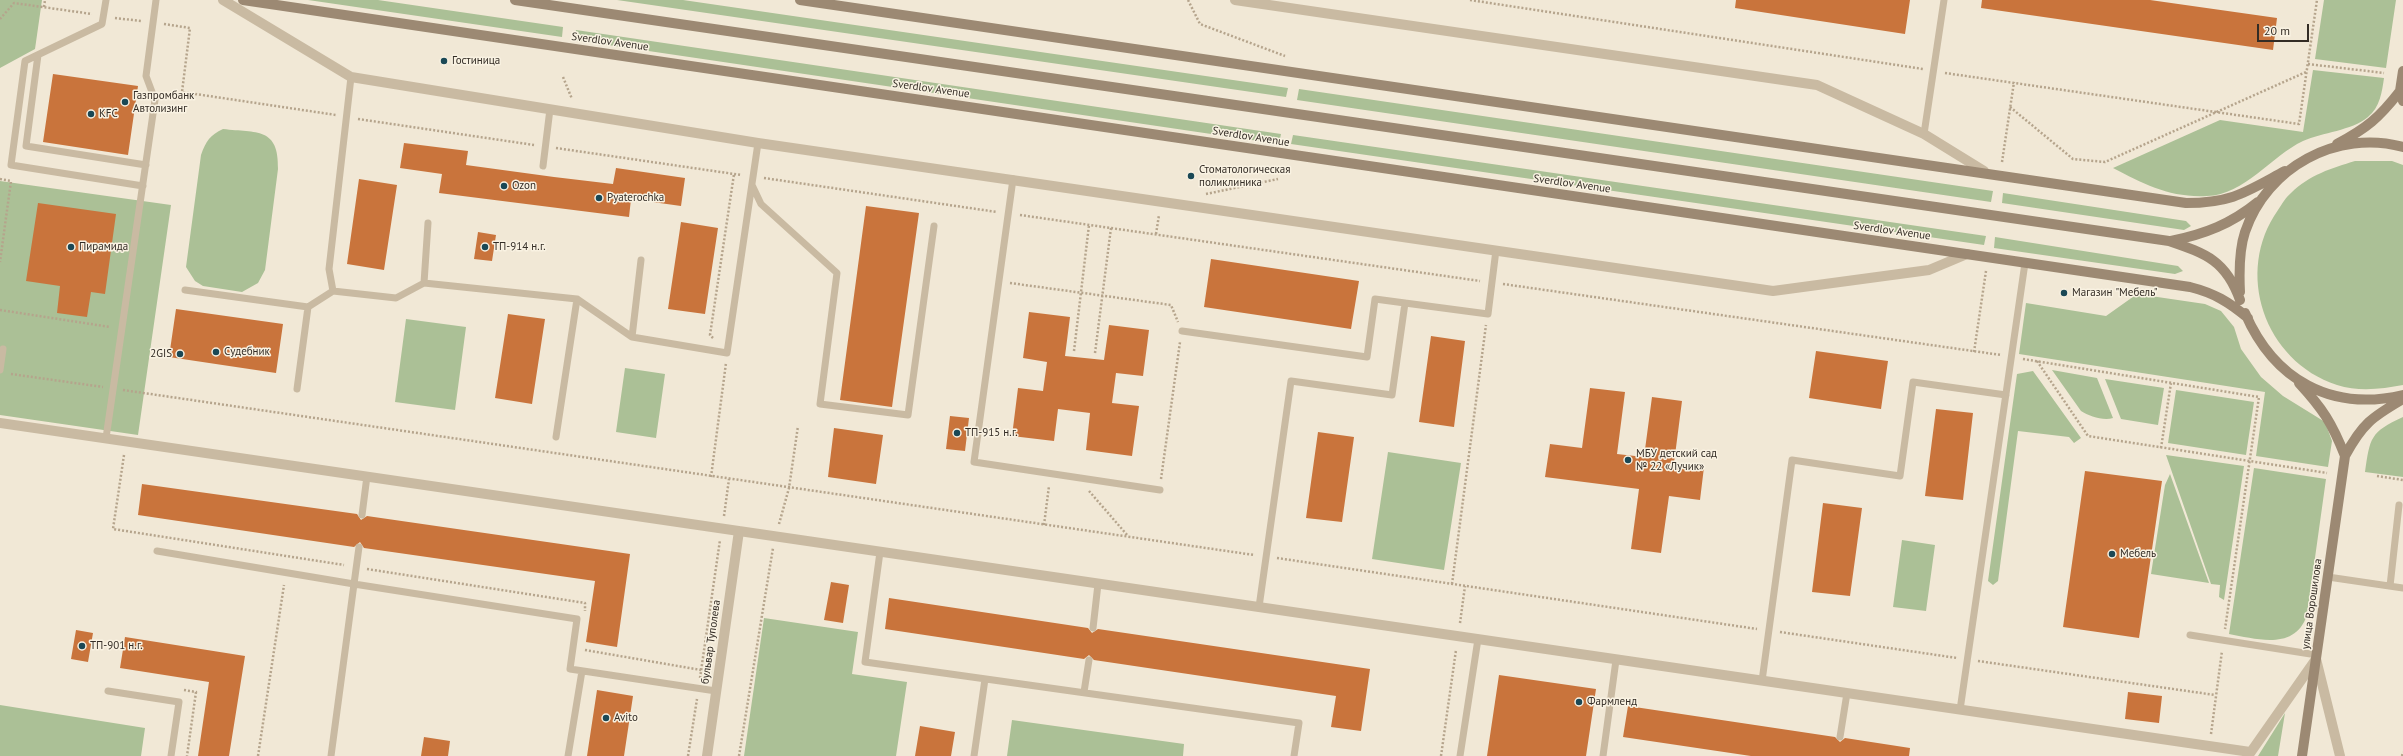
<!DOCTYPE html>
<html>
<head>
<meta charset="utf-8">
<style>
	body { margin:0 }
	#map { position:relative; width:2403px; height:756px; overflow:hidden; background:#f1e8d6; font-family:"PT Sans",sans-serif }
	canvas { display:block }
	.scale { position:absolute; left:2257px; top:24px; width:52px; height:18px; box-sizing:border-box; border:2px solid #332c25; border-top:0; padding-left:5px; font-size:12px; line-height:14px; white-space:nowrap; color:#332c25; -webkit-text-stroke:3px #f9f2e2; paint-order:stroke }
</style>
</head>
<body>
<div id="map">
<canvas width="2403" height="756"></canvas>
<div class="scale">20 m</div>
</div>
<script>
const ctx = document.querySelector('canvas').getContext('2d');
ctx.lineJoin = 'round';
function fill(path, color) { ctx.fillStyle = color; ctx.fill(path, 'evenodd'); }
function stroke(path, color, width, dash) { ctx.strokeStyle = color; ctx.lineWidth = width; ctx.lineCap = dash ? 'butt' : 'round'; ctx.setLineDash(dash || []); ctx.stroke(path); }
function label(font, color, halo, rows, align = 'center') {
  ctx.font = font + ' "PT Sans",sans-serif'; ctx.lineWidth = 3; ctx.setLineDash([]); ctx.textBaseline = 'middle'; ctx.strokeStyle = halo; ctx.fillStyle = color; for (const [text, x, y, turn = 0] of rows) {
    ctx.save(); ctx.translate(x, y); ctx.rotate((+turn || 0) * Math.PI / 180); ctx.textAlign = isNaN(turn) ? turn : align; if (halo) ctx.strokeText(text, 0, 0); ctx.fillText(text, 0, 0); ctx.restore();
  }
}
fill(new Path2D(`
	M0 0H42L35 49 0 68Z
	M308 0H378L563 27 562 37Z
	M617 0H683L1288 88 1286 97Z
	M2324 0H2396L2386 68 2315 59Z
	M576 30 1281 134 1279 144 574 40Z
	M2313 70 2384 78C2382 92 2380 107 2368 117 2351 131 2323 132 2303 141 2271 156 2245 195 2207 196 2170 198 2144 184 2113 168L2220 120 2303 132Z
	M1299 89 1993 191 1991 202 1297 100Z
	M223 129C257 133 279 127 278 169L265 270 258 283 242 292 203 286 195 281 186 267 201 155C206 141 210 135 223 129Z
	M1293 135 1986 236 1984 245 1291 144Z
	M2355 161H2392L2403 165V385C2382 389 2359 392 2337 385 2264 361 2234 272 2278 210 2282 204 2286 197 2291 193 2309 175 2332 168 2355 161Z
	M0 181 171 205 138 435 0 415Z
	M2003 193 2186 221 2191 226 2184 230 2002 203Z
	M1995 237 2178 266 2183 271 2175 274 1994 248Z
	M2137 294 2205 304 2221 311 2234 327 2241 349 2261 377 2283 396 2325 422 2332 441 2328 467 2256 456 2265 392 2019 354 2026 303 2106 316Z
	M406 319 466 327 455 410 395 402Z
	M625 368 665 374 656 438 616 432Z
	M2052 370 2097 378 2113 418C2103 421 2089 416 2081 411Z
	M2033 371 2081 438 2074 443 2069 437 2018 431 1998 581 1993 585 1988 581 2017 374Z
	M2105 379 2164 388 2158 425 2121 419Z
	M2176 390 2254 402 2246 455 2168 443Z
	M2403 417V477L2365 472C2370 438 2370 432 2403 417Z
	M1388 452 1461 463 1444 570 1372 559Z
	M2166 455 2244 466 2224 600 2219 597 2220 585 2211 584Z
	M2254 468 2326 479 2307 615C2295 651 2257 639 2229 634Z
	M2170 474 2209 583 2151 574 2165 485Z
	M1902 540 1935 545 1926 611 1893 607Z
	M764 618 858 632 852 674 907 682 896 756H744Z
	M0 705 145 728 141 756H0Z
	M2285 713 2278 756H2258Z
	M1012 720 1184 744 1183 756H1007Z`), '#abc096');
fill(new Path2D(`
	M1736 0H1910L1905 34 1735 8Z
	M1982 0H2150L2277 18 2273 50 1981 8Z
	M53 74 138 86 128 155 43 142Z
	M404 143 468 151 466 165 554 177 613 184 616 168 685 178 681 206 631 199 629 217 439 193 442 174 400 168Z
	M359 179 397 185 384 270 347 264Z
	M38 203 116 214 105 294 91 292 87 317 57 313 60 286 26 281Z
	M866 206 919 213 892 407 840 400Z
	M681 222 718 228 705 314 668 309Z
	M478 232 496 235 492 261 474 259Z
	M1211 259 1359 281 1351 329 1204 307Z
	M176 309 283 324 276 373 169 357Z
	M1029 312 1070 317 1065 356 1104 360 1109 325 1149 330 1143 376 1116 373 1112 403 1139 406 1132 456 1086 450 1090 413 1058 409 1054 441 1012 436 1018 388 1043 391 1047 362 1023 358Z
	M508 314 545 319 532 404 495 398Z
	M1431 336 1465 341 1454 427 1419 422Z
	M1816 351 1888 361 1881 409 1809 398Z
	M1590 388 1625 392 1617 454 1644 457 1652 397 1682 401 1674 463 1704 467 1700 500 1669 496 1661 553 1631 549 1639 489 1545 477 1550 444 1582 448Z
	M1936 409 1973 413 1963 500 1925 496Z
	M950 416 969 418 965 451 946 449Z
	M834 428 883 435 876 484 828 477Z
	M1318 432 1354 437 1342 522 1306 518Z
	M2085 471 2162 481 2139 638 2063 627Z
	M142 484 357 514 361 520 367 516 630 554 617 647 586 642 595 581 364 548 360 542 354 547 138 515Z
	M1823 503 1862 508 1850 596 1812 592Z
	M831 582 849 585 843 623 824 620Z
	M889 598 1088 628 1092 633 1098 629 1370 669 1361 731 1331 727 1336 696 1094 660 1089 655 1084 659 885 629Z
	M76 630 93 633 88 662 71 659Z
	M125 637 245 656 229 756H198L209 682 120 668Z
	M1499 675 1596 689 1586 756H1487Z
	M597 690 633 696 624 756H587Z
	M2128 692 2162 696 2159 723 2125 719Z
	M1628 706 1835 737 1840 742 1845 738 1910 748 1909 756H1751L1623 737Z
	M920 726 955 732 951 756H915Z
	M424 737 450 741 448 756H421Z`), '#c9743c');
stroke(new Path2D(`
	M1188 0 1200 24 1285 56
	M1470 0 1923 69
	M44 7 45 0
	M115 18 141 21
	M0 19 14 3 92 14
	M164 24 190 28 182 92 336 115
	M2308 64 2384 73
	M1945 73 2299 124 2317 0
	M563 77 572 99
	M2010 107 2073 159 2105 162 2306 72
	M358 119 534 145
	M556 148 741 175
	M2002 162 2014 82
	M764 178 997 212
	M0 179 11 181 0 262
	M1206 194 1278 179
	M1020 215 1480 281
	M1156 234 1159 215
	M1010 283 1171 305 1178 322
	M1503 284 2001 355
	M0 310 110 327
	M713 338 710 335 734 174
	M1074 351 1089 225
	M1974 352 1986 271
	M1095 353 1111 228
	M2023 359 2259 397 2225 629
	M2037 361 2088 436 2327 473
	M11 374 103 387
	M123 390 1254 555
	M2161 448 2171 383
	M124 455 113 529 344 565
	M2377 476 2403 480
	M711 477 726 363
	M1161 479 1180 342
	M1089 491 1128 536
	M724 516 729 479
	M779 524 789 488 798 426
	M1044 525 1049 486
	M1277 558 1757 629
	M367 569 585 603V611
	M1452 584 1486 325
	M1460 623 1465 586
	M1780 632 1957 658
	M585 650 701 670
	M1978 661 2215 695
	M700 678 720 540
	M184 690 196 692 187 756
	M2211 734 2222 651
	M258 756 284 585
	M688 756 697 699
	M739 756 773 548
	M1441 756 1456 650
	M2402 756 2403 752`), '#b5a48c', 2.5, [2, 2]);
stroke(new Path2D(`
	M106 0 102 24 25 61 11 165 143 186
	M38 55 26 146 146 165
	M351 77 329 269 333 291 396 298 424 283
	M1924 134 1944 0
	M543 166 550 109
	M1013 179 974 462 1160 490
	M752 185 761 204 837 273 820 404 908 415 934 226
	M428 223 424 283 577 299 632 337 727 353 758 143
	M185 290 308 307 333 291
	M1182 331 1367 357 1375 299 1405 303
	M632 337 641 260
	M0 370 3 349
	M297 389 308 307
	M556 437 577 299
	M106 438 155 100 146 76 156 0
	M362 515 367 476
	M157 551 354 584 359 547
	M880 552 865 662 1299 723 1294 756
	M2328 577 2403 588
	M2390 586 2399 505
	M1259 607 1291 381 1392 395 1405 303 1488 314 1496 250
	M1093 628 1098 584
	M2190 635 2317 655
	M1762 681 1792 460 1900 476 1913 382 2006 395
	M108 691 179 702 171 756
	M1084 692 1089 660
	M1960 710 2025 263
	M1840 737 1847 693
	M331 756 354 584 577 619 570 669 716 691
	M568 756 582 671
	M974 756 985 679
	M1460 756 1478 639
	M1603 756 1616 660`), '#c9baa2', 7);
stroke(new Path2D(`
	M223 0 351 77 758 143 1773 291 1929 270 1967 254
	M1235 0 1817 85 1924 134 1984 171
	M0 423 2250 752
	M2316 659 2340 756
	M707 756 739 531
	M2248 756 2316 659`), '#c9baa2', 10);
stroke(new Path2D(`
	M243 0 2190 287C2214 293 2229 302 2248 318
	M515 0 2169 241C2207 254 2226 261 2240 300
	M800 0 2186 203C2232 203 2246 192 2285 171
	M2403 71 2400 91 2403 101
	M2337 144C2367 128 2379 118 2400 91
	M2171 241C2205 234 2231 224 2258 202
	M2240 292C2239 272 2239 250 2245 232 2267 167 2337 129 2403 147
	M2245 313C2274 380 2331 412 2403 395
	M2299 383C2323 409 2332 423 2345 456
	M2302 756 2345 456C2362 424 2372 417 2403 399`), '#9c8973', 10);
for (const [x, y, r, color] of [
	[444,61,4,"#1a4855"],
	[125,102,4,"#1a4855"],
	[91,114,4,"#1a4855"],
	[1191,176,4,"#1a4855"],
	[504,186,4,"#1a4855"],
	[599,198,4,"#1a4855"],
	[71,247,4,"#1a4855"],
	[485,247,4,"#1a4855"],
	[2064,293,4,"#1a4855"],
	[216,352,4,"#1a4855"],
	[180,354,4,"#1a4855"],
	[957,433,4,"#1a4855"],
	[1628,460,4,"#1a4855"],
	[2112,554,4,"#1a4855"],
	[82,646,4,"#1a4855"],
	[1579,702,4,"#1a4855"],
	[606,718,4,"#1a4855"]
]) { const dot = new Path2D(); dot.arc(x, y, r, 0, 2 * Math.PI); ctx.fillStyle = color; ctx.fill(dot); stroke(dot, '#f9f2e2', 1.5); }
label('11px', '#332c25', '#f9f2e2', [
	["Sverdlov Avenue",610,42,8],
	["Sverdlov Avenue",931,89,8],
	["Sverdlov Avenue",1251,137,9],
	["Sverdlov Avenue",1572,184,8],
	["Sverdlov Avenue",1892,231,8],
	["улица Ворошилова",2312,604,-82],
	["бульвар Туполева",711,642,-82]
]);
label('11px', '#332c25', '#f9f2e2', [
	["Гостиница",452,61],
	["Газпромбанк",133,96],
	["Автолизинг",133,109],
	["KFC",99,114],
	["Стоматологическая",1199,170],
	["поликлиника",1199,183],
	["Ozon",512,186],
	["Pyaterochka",607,198],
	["Пирамида",79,247],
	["ТП-914 н.г.",493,247],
	["Магазин \"Мебель\"",2072,293],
	["Судебник",224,352],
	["2GIS",172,354,"right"],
	["ТП-915 н.г.",965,433],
	["МБУ детский сад",1636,454],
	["№ 22 «Лучик»",1636,467],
	["Мебель",2120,554],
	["ТП-901 н.г.",90,646],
	["Фармленд",1587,702],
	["Avito",614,718]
], 'left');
</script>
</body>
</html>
